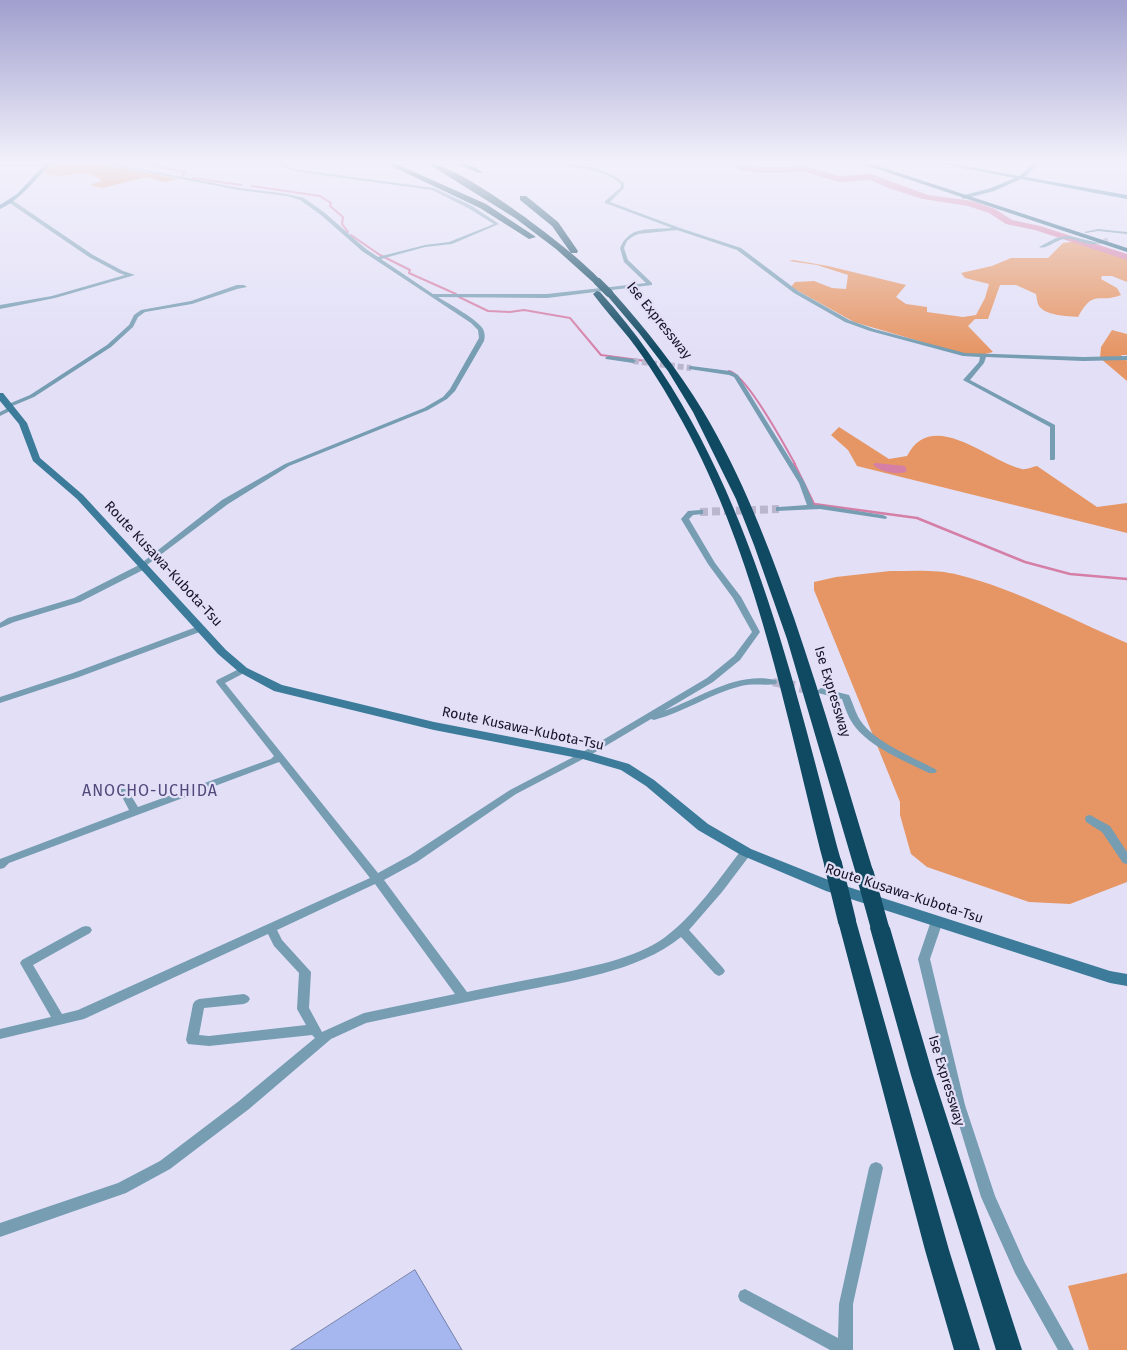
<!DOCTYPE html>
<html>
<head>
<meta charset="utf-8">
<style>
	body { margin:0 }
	canvas { display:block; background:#e2dff7 }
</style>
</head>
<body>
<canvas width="1127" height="1350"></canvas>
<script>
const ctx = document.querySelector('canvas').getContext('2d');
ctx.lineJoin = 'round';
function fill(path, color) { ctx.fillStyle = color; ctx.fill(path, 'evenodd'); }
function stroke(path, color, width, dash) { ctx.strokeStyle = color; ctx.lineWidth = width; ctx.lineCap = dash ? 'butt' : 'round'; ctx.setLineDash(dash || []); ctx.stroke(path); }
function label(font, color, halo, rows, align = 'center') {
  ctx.font = font + ' "Fira Sans",sans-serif'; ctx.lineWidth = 4.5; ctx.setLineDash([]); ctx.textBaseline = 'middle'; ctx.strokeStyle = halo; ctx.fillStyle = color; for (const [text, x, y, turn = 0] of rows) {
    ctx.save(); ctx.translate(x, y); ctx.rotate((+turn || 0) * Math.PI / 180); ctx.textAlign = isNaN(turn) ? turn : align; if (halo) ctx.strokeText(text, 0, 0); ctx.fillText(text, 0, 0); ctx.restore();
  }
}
fill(new Path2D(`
	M54 163H96L178 179 164 182 146 177 102 188 90 185 102 181C85 164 66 183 42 172Z
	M1078 241 1127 255V282L1112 276H1102L1101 279 1117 288 1121 295C1098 304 1094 288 1078 317 1068 316 1046 316 1039 306 1037 303 1037 298 1036 294L1016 285H1000L988 319H975L968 326 993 352 981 355 963 354 854 322 791 287 795 282 814 281 832 288 846 289 848 275 817 265 789 261 793 260 828 266 906 285 896 297 906 304 927 307V312L963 317 976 315 985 298 989 284 965 278 961 273 992 266 1011 258H1048L1063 243Z
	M1112 330 1127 334V355H1121L1127 361V381L1100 358 1101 347Z
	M839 427 889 459 907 456C932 407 988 461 1022 469 1026 470 1032 467 1037 466L1097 507 1127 503V533L857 466 848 450 831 435Z
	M890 571C914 571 937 569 959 575 1018 590 1072 620 1127 643V882L1070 904 1029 902 927 867 911 854 900 815V802L814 590V582L836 577Z
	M1127 1273V1350H1089L1068 1286Z`), '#e69665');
fill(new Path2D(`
	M876 463 905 466 907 471C900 476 878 472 873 464Z`), '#d57fa7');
stroke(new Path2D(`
	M149 165 185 172 183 176
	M193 178 241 185
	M252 186 320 196 331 203 330 206 343 217 342 224 348 232
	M351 235 380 255 410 270 409 273 456 294
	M459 297 488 311 510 312 524 310 570 318 601 355 646 361
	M729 371C747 375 785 446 795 464`), '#d57fa7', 2);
stroke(new Path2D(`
	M794 463 814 504 917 518 1025 562 1070 574 1127 579`), '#d57fa7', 2.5);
fill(new Path2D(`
	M726 163H739L760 167 806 166 839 176 871 174 928 195 973 201 995 209 1012 220 1040 226 1127 254V260L1035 230 1006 224 989 213 968 206 923 199 888 188 870 180 839 182 805 172 760 173 740 170Z`), '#d57fa7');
const building = new Path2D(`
	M415 1270 462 1350H291Z`);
fill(building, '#a6b7ef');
stroke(building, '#7480a7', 1);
stroke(new Path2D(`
	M1097 243 1110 239`), '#bab6ce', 4.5, [4.5, 2.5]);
stroke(new Path2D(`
	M633 361 691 368`), '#bab6ce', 6, [6, 3]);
stroke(new Path2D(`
	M700 512 779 509
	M773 682 791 686`), '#bab6ce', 8, [8, 4]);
stroke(new Path2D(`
	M785 684 812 690`), '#bab6ce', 10, [10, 5]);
fill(new Path2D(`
	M100 163H110L239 188 287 194 304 198 325 213 366 249 378 257 425 245 449 242 494 224 468 208 432 190 300 172 289 170 280 163H285L291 168 300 170 434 188 472 206 499 224 452 244 425 247 381 259 433 294H547L646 283 624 262 620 248C630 225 650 230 672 228L605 203V201L621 187V184C603 168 578 170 556 163 579 163 607 168 624 183V188L610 202 680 228 741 248 798 291 849 320 874 329 965 353 1083 357 1127 356V360L1083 361 986 357 984 363 970 380 1055 425V459L1054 460H1050V427L963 380 979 362 980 357 963 356 870 331 845 322 794 293 737 250 677 230 638 234 632 237 627 241 624 248 628 260 652 283V285L547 298 438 297C449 304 477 319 483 329 485 333 485 337 484 341L455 391 447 399 428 410 289 466 228 504 147 565V568L80 602 14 622 0 628V623L8 618 74 598 139 565 222 500 285 464 424 408 443 397 450 389 479 338 478 330 471 323 362 251 321 215 300 200 287 196 239 190Z
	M0 164H47L49 165 47 166H0Z
	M8 200H12L93 255 123 271 135 275 55 298 0 309V305L52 296 125 275 119 273 89 257 8 202Z
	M1098 229 1127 232V234L1098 231 1086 233 1084 232Z
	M1069 236 1099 243C1088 248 1077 237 1064 239 1056 240 1046 250 1039 247L1056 238Z
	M237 285H244L247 287 237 289 192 304 145 312 138 317 133 327 111 347 34 397 10 407 13 409 12 410 0 416V412L8 408 5 406 6 405 30 395 107 345 129 325 134 315 141 310 191 301Z
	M608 356 633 359 636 361 633 363 606 359 605 358Z
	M691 366 730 371 738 375 805 483 814 505H820L883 515 887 517 886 519 820 509 776 511V507H779L807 505 799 483 734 377 729 375 689 369V367Z
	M700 510H703V514L693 515 689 519 715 563 741 597 760 632 740 660 713 682 664 711C700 698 736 671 776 680L777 682 776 684C765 686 753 683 741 686 711 693 685 712 654 720L651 719 587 757 516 794 417 862 384 880 467 992C496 986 524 980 553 975 588 967 635 959 664 938 693 917 721 877 742 849L746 848 750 849 751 852 750 855 722 892 689 930 723 968 725 971 723 974 719 976 715 974 681 937C638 972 569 981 516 992 466 1002 416 1012 366 1023L331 1039 249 1109 170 1169 126 1193 0 1237V1223L118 1183 160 1161 239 1101 315 1038 312 1035 209 1046 188 1044 186 1040 193 1004 195 1001 199 999 244 994 248 996 250 999 248 1002 244 1004 204 1008 199 1035 209 1036 306 1025 297 1009 299 973 274 946 268 934 84 1019 0 1039V1029L51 1017 20 963 22 960 82 927 86 926 90 927 92 930 90 933 33 965 62 1014 78 1010 370 878 279 762 9 863 4 868 0 869V859L129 810 119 791 121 789H127L138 807 271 759 274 756 216 682 217 680 243 667 247 670 246 672 225 683 378 873 409 856 510 790 581 753 707 678 734 656 752 632 733 598 708 564 681 519 688 511ZM375 884 455 994 364 1013 322 1032 309 1008 311 972 282 940 277 930Z
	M199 626H202L206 628 205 630 79 677 0 703V697L73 673Z
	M821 688 849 695C853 703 855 712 860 720 874 742 913 757 935 769L937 771 935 773H929C905 761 869 747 853 724 848 717 845 708 842 699L818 693 817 691Z
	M1090 815 1110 826 1127 852V864L1123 863 1102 832 1086 822 1085 819 1086 816Z
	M937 917 941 918 943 921 930 959 965 1105 995 1196 1025 1263 1074 1350H1058L1015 1273 981 1197 953 1105 918 959 931 921 933 918Z
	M876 1162 881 1164 883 1168 853 1304V1350H830L740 1301 738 1296 740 1291 745 1289 838 1338 839 1304 869 1168 871 1164Z`), '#769db2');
fill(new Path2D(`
	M46 163H52C35 179 22 199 0 209V205L17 194Z
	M936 163H949L1019 176 1034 163H1039L1025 177 1127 195V199L1021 179 994 191 963 199 961 196 991 188 1015 178Z
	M0 393H3L27 423 40 458 83 495 226 650 247 668 282 685 434 722 584 751 629 764 654 780 708 824 751 849 836 883 1110 971 1127 974V986L1110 983 826 891 741 855 698 830 646 786 621 770 583 759 434 730 274 691 239 672 218 654 77 499 33 461 19 424 0 401Z`), '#3c7b99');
fill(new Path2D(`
	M859 163H869L1127 248V252Z`), '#1f607d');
fill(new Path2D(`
	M385 163H394L486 204 536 237 529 239 480 208Z
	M427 163C459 163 580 255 602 282L595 284 556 249 515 218Z
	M456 163H466L483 172 478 173Z
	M520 196H526L558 222 578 251 577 253H571L552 226 520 200Z
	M609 290 612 291C646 329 677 368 703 411 742 476 769 547 794 618 823 703 848 788 874 874L871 879 865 881 859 879 856 874 787 639 754 545 736 499 693 412 668 371 639 333 605 293Z
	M597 291 600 292C744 451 788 663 842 864L839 869 833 871 827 869 824 864C786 715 757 557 682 421 666 392 649 364 629 338 617 323 604 309 593 294Z
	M847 914 854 916 856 921 949 1250 980 1350H954L925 1250 838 921 840 916Z
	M880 921 887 923 890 928 933 1075 1022 1350H996L911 1075 870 928 873 923Z`), '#104962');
stroke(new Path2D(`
	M598 282 609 293`), '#104962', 8);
stroke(new Path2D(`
	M833 864 847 921
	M865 874 880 928`), '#104962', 18);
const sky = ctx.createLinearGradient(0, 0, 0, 352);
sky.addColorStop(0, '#a09fce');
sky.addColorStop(0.46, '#f2f1fb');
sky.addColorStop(1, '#f2f1fb00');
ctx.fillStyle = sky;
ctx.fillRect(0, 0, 1127, 352);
label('14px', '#181429', '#e2dff7', [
	["Ise Expressway",659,321,51],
	["Route Kusawa-Kubota-Tsu",163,564,47],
	["Ise Expressway",832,692,73],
	["Route Kusawa-Kubota-Tsu",523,729,12],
	["Route Kusawa-Kubota-Tsu",904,894,18],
	["Ise Expressway",946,1081,73]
]);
ctx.letterSpacing = '1px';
label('16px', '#53497c', '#e2dff7', [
	["ANOCHO-UCHIDA",150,792]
]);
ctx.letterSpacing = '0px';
</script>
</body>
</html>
